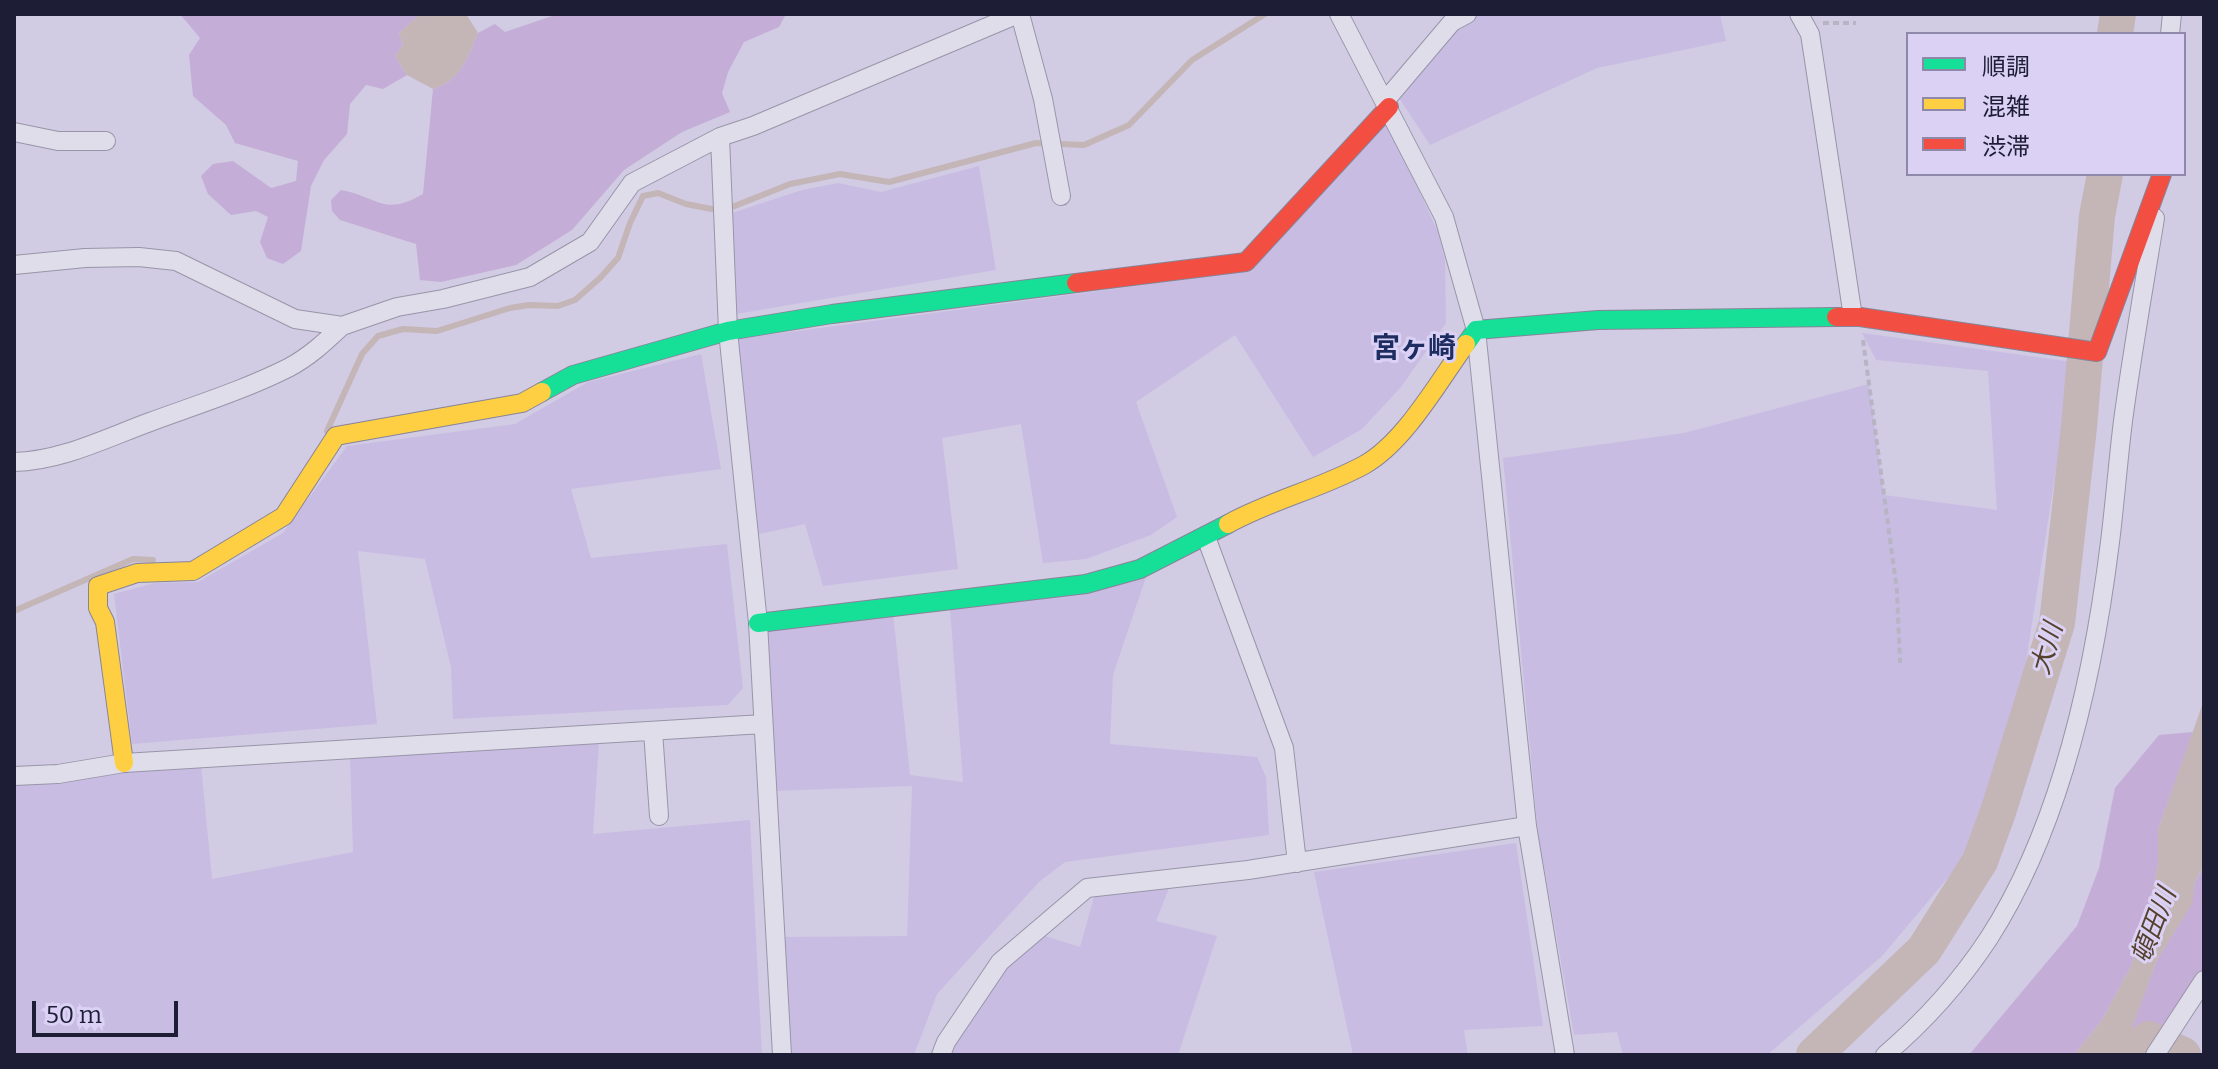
<!DOCTYPE html>
<html>
<head>
<meta charset="utf-8">
<style>
	body { margin:0 }
	#map { position:relative; width:2218px; height:1069px; overflow:hidden; background:#d1cbe3; font-family:Bitter,"Noto Sans JP",serif }
	canvas { display:block }
	.frame { position:absolute; inset:0; border:16px solid #1e1d36; pointer-events:none }
	.legend { position:absolute; left:1906px; top:32px; width:280px; height:144px; box-sizing:border-box; background:#dad1f5; border:2px solid #8f89a9; margin:0; padding:10px 14px; list-style:none; font-size:24px; color:#1e1d36 }
	.legend li { display:flex; align-items:center; gap:16px; height:40px }
	.legend b { width:40px; border:2px solid #8f89a9 }
	.scale { position:absolute; left:32px; top:1001px; width:146px; height:36px; box-sizing:border-box; border:4px solid #1e1d36; border-top:0; padding-left:10px; font-size:24px; line-height:28px; white-space:nowrap; color:#1e1d36; -webkit-text-stroke:6px #dad1f5; paint-order:stroke }
</style>
</head>
<body>
<div id="map">
<canvas width="2218" height="1069"></canvas>
<div class="frame"></div>
<ul class="legend">
<li><b style="height:10px;background:#16e098"></b>順調</li>
<li><b style="height:10px;background:#ffcf43"></b>混雑</li>
<li><b style="height:10px;background:#f24e42"></b>渋滞</li>
</ul>
<div class="scale">50 m</div>
</div>
<script>
const ctx = document.querySelector('canvas').getContext('2d');
ctx.lineJoin = 'round';
function fill(path, color) { ctx.fillStyle = color; ctx.fill(path, 'evenodd'); }
function stroke(path, color, width, dash) { ctx.strokeStyle = color; ctx.lineWidth = width; ctx.lineCap = dash ? 'butt' : 'round'; ctx.setLineDash(dash || []); ctx.stroke(path); }
function label(font, color, halo, rows, align = 'center') {
  ctx.font = font + ' Bitter,"Noto Sans JP",serif'; ctx.lineWidth = 6; ctx.setLineDash([]); ctx.textBaseline = 'middle'; ctx.strokeStyle = halo; ctx.fillStyle = color; for (const [text, x, y, turn = 0] of rows) {
    ctx.save(); ctx.translate(x, y); ctx.rotate((+turn || 0) * Math.PI / 180); ctx.textAlign = isNaN(turn) ? turn : align; if (halo) ctx.strokeText(text, 0, 0); ctx.fillText(text, 0, 0); ctx.restore();
  }
}
fill(new Path2D(`
	M1481 14H1720L1726 41 1597 68 1430 145 1398 96 1455 29Z
	M1386 119 1438 232 1445 260 1446 323 1401 387 1362 429 1313 457 1235 335 1136 402 1177 517 1151 535 1086 559 1043 563 1021 424 942 438 958 569 823 586 805 524 755 535 737 339 1250 271Z
	M979 166 996 270 736 314 732 213 802 190 838 183 881 192Z
	M1862 333 2073 362 2023 681 1967 855 1882 956 1767 1055H1623L1617 1032 1574 1035 1538 833 1503 458 1684 433 1869 384 1884 495 1997 510 1988 371 1876 360Z
	M701 354 721 469 571 489 591 558 727 544 743 688 728 705 453 719 451 667 425 559 358 551 377 724 132 744 114 594 155 583 198 582 283 533 347 446 515 424 588 382Z
	M1146 577 1113 675 1110 744 1257 757 1266 777 1269 835 1065 862 1039 882 937 994 914 1055H789L783 937 907 936 912 786 773 791 764 629 893 613 910 775 963 782 950 608Z
	M599 743 593 834 750 820 762 1055H14V784L123 771 201 765 212 879 353 852 350 758Z
	M1516 843 1543 1026 1464 1030 1468 1055H1353L1314 872Z
	M1169 888 1156 921 1217 936 1178 1055H948L1006 966 1045 936 1080 947 1094 897Z`), '#c9bce3');
fill(new Path2D(`
	M180 14H420L399 33 403 45 395 56 407 75 383 89 366 85 350 104 347 134 324 160 311 186 301 251 283 264 267 258 260 242 268 217 256 211 231 215 208 194 201 176 213 164 233 161 271 188 296 181 298 161 235 143 226 125 193 96 189 55 200 38Z
	M558 14H786L779 27 744 42 728 72 722 93 730 112 682 132 624 170 572 230 516 265 441 282 420 280 416 244 340 220 332 211 331 200 341 190C379 197 383 217 423 194L433 89C460 81 468 57 478 33L495 24 505 32Z
	M2193 732 2158 830V865L2146 921 2131 966 2102 1020 2074 1055H1969L2077 926 2099 868 2115 788 2159 735Z
	M2204 867V967L2141 1055H2121L2157 960 2191 904 2195 882Z`), '#c4add6');
fill(new Path2D(`
	M420 14H466L478 33C468 57 460 81 433 89L407 75 395 56 403 45 399 33Z
	M2204 700V866L2195 882 2192 904 2157 960 2122 1055H2074L2102 1020 2131 966 2146 921 2158 865V830Z`), '#c4b5b7');
stroke(new Path2D(`
	M327 431 362 354 378 336 403 329 437 331 510 308 529 305 558 306 575 300 600 278 618 258 630 223 643 196 658 193 686 204 722 211 790 184 840 174 889 182 1036 143 1084 145 1129 125 1192 60 1265 14
	M14 611 133 559 153 560`), '#c4b5b7', 6);
stroke(new Path2D(`
	M2115 34 2118 14
	M1814 1055 1924 950 1980 861 1998 812 2057 623 2079 427 2097 216 2105 174
	M2124 1055 2149 1039 2183 1055`), '#c4b5b7', 36);
const street = new Path2D(`
	M1020 14 1043 99 1061 196
	M1339 14 1444 217 1476 330 1527 826 1565 1055
	M1799 14 1810 34 1814 60 1853 317
	M2170 34 2172 14
	M1385 101 1452 22 1467 14
	M14 132 58 141H106
	M720 137 728 331 758 623 782 1055
	M14 265 85 258 139 257 176 261 295 319 342 326 397 307 443 299 530 277 590 242 632 183 720 137 753 126 1018 14
	M14 462C61 461 106 438 150 422 196 405 244 390 288 368 309 357 325 342 342 326
	M1206 537 1284 748 1297 863
	M653 731 659 816
	M14 776 58 774 124 763 763 724
	M941 1055 946 1042 1000 962 1087 888 1248 870 1527 826
	M1885 1055C1925 1021 1960 982 1989 938 2061 826 2094 672 2110 542 2115 502 2118 461 2123 421 2132 353 2144 286 2155 218
	M2155 1055 2204 980`);
const fast = new Path2D(`
	M1466 344 1476 330 1598 320 1836 317
	M542 392 573 375 728 331 832 314 1076 283
	M758 623 1086 584 1140 569 1228 524`);
const slow = new Path2D(`
	M1228 524C1271 500 1320 489 1364 465 1405 442 1438 382 1466 344
	M124 763 105 622 98 608V586L137 573 193 571 284 516 336 436 522 403 542 392`);
const jam = new Path2D(`
	M1076 283 1246 262 1389 107
	M1836 317H1860L2097 352 2162 174`);
stroke(street, '#9895a8', 20);
stroke(fast, '#878498', 20);
stroke(slow, '#878498', 20);
stroke(jam, '#878498', 20);
stroke(new Path2D(`
	M1823 23H1856
	M1863 340 1897 591 1900 663`), '#b7b4c3', 4, [6, 4]);
stroke(street, '#e0ddeb', 18);
stroke(fast, '#16e098', 18);
stroke(slow, '#ffcf43', 18);
stroke(jam, '#f24e42', 18);
label('italic 26px', '#56412c', '#dad1f5', [
	["大川",2048,649,-74],
	["頓田川",2155,926,-69]
]);
label('bold 28px', '#1d2d62', '#dad1f5', [
	["宮ヶ崎",1414,349]
]);
</script>
</body>
</html>
